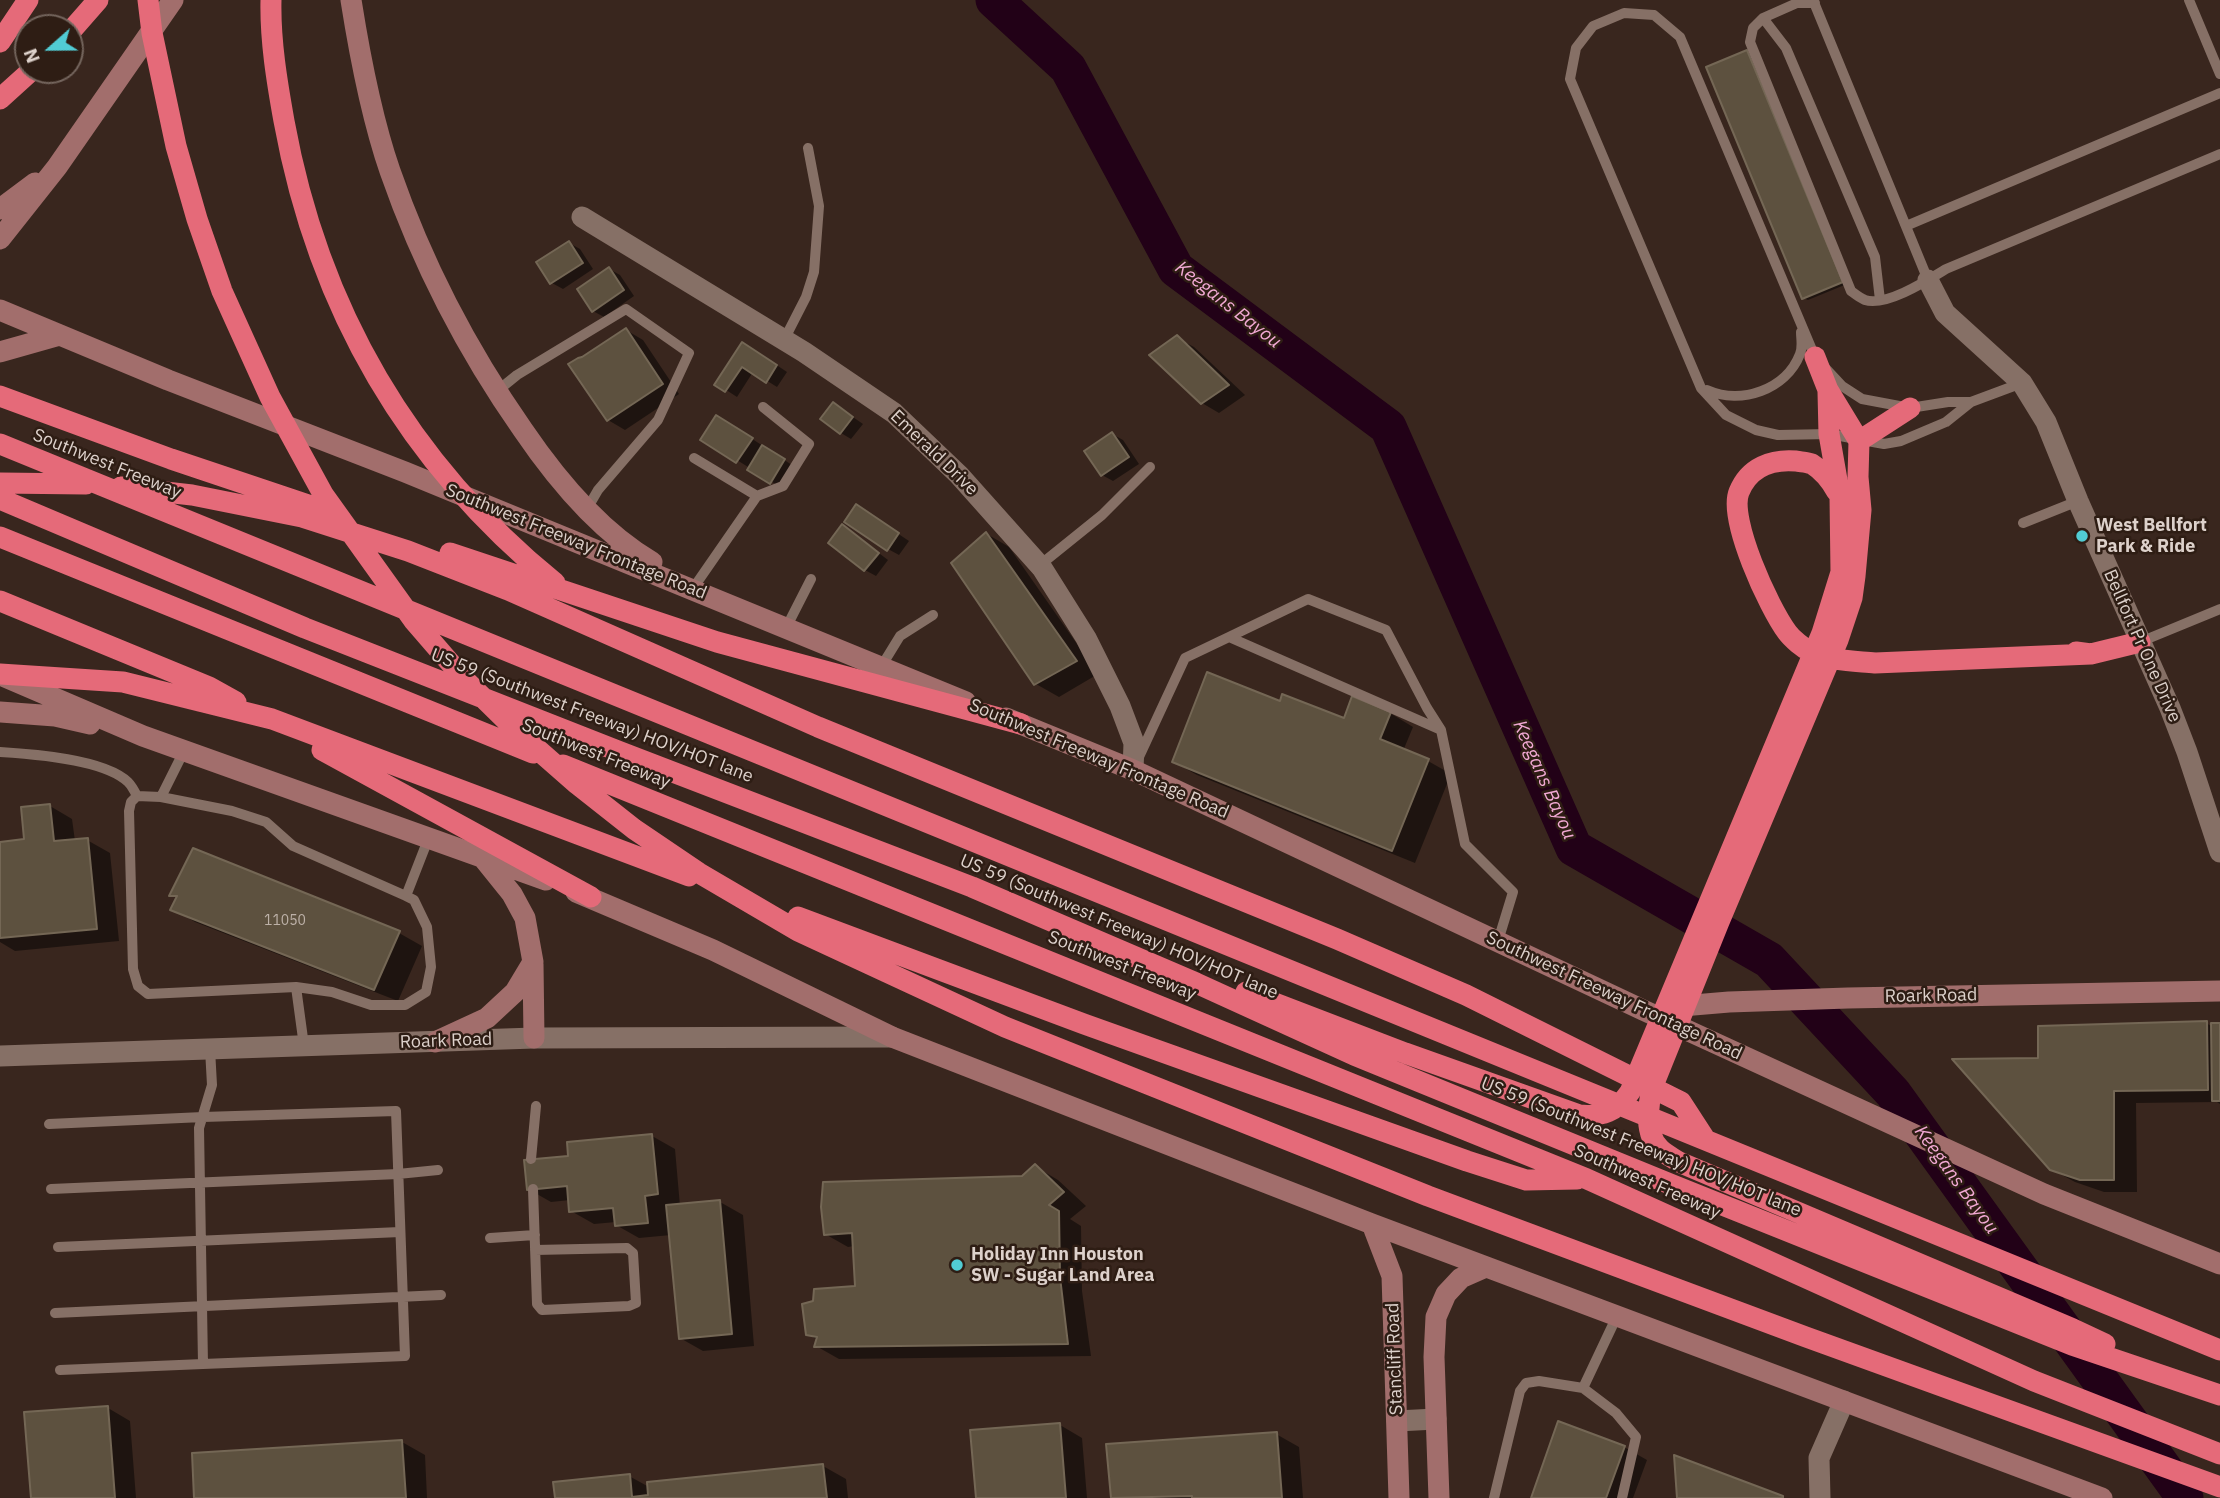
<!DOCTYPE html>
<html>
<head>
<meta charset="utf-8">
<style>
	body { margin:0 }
	#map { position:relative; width:2220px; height:1498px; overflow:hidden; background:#39261e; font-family:"IBM Plex Sans",sans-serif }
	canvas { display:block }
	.north { position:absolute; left:14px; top:14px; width:70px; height:70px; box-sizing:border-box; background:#2e1d14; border:2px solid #74655d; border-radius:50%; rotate:249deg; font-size:19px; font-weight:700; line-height:28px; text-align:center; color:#ddd1cb }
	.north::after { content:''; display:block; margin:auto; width:24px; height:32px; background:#51ccd4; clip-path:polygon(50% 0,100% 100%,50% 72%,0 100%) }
</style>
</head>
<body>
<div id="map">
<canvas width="2220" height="1498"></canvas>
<div class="north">N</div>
</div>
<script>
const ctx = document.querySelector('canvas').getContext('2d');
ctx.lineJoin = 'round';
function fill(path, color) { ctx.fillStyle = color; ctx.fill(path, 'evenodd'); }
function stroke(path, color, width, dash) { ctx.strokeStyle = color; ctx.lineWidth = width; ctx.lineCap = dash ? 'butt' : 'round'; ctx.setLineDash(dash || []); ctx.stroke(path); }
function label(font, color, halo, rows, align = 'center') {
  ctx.font = font + ' "IBM Plex Sans",sans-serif'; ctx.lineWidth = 5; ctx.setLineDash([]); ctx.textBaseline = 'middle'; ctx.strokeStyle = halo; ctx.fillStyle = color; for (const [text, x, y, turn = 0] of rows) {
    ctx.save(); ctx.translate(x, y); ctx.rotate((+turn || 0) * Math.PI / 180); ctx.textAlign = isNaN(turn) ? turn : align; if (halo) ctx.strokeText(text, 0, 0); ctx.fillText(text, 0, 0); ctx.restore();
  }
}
fill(new Path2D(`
	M1747 52 1752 55 1847 284 1808 300 1803 298Z
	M569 243 580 249 593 269 563 289 552 283Z
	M609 269 620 275 634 296 604 317 593 311Z
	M626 330 643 340 679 394 625 430 608 420 583 359Z
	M1177 338 1194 347 1245 395 1219 413 1202 403Z
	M754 350 787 372 777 387 753 372 737 397 717 384Z
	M834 404 863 424 851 439 841 433Z
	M728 423 795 467 782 488 703 439Z
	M1112 434 1123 440 1139 464 1113 481 1102 475Z
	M867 513 909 541 899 555 888 549Z
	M843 526 888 560 876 576 865 570Z
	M987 534 1009 547 1098 674 1059 697 1036 684Z
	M1390 713 1413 727 1403 751 1428 761 1451 774 1415 863 1197 775 1174 762 1345 721Z
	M50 806 72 819 75 841 87 840 110 853 119 941 15 951 0 942V844L26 841Z
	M171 895 399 933 422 946 398 1001 195 922 173 909 178 899Z
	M2206 1023 2213 1027 2220 1025V1104L2217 1102 2136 1103 2137 1192H2104L2075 1182 2051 1169 2040 1060Z
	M652 1136 675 1149 680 1206 720 1202 743 1215 754 1346 703 1351 680 1338 671 1235 639 1238 616 1225V1222L594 1224 571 1211 570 1200 551 1202 528 1189 570 1157Z
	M1036 1167 1058 1180 1086 1206 1070 1219 1081 1226 1082 1291 1091 1356 839 1359 816 1346 818 1340 807 1334 856 1287 854 1246 848 1247 825 1234 1023 1178Z
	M108 1408 130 1421 136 1498H32Z
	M1060 1425 1082 1438 1087 1498H978Z
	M1276 1434 1299 1447 1303 1498H1112L1108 1446Z
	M402 1442 425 1455 427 1498H196Z
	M1624 1447 1647 1460 1633 1498H1532Z
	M823 1466 846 1479 848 1498H557L629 1476 649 1487Z`), '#0007');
stroke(new Path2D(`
	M994 0 1068 68 1176 269 1388 427 1574 848 1769 960 1893 1093 2185 1498`), '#220117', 37);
const building = new Path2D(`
	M1747 50 1843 282 1802 299 1706 67Z
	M569 241 583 263 550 284 536 262Z
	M609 267 624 290 592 312 577 289Z
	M626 328 663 384 607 421 568 364 578 358 582 357Z
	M1177 335 1229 385 1201 404 1149 355Z
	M742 342 777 365 766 383 742 367 725 392 714 385Z
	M833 402 853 417 840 434 820 419Z
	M716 415 753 438 736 463 700 440Z
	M1112 432 1129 457 1101 476 1084 451Z
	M762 445 785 459 770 484 747 470Z
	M856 504 899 533 887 551 844 522Z
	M842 524 879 553 864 571 828 543Z
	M986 532 1077 661 1034 685 951 563Z
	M1207 672 1280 701 1282 694 1344 718 1352 696 1391 712 1380 739 1429 759 1392 851 1172 762Z
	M50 804 54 841 88 838 97 929 0 938V842L24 839 21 807Z
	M193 848 400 931 374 990 170 910 177 896H169Z
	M2207 1021 2208 1090 2114 1091V1180H2080L2050 1170 1952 1059 2038 1058V1026Z
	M2211 1023H2220V1101H2212Z
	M652 1134 658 1194 645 1196 648 1223 615 1226 613 1208 569 1212 567 1186 527 1190 524 1160 568 1156 567 1142Z
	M1035 1164 1064 1192 1049 1205 1059 1211 1060 1277 1068 1344 814 1347 817 1337 806 1335 802 1304 813 1301 814 1289 855 1286 852 1233 824 1235 821 1207 823 1182 1022 1176Z
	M720 1200 732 1334 679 1339 666 1205Z
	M108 1406 115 1498H31L24 1412Z
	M1558 1421 1625 1446 1606 1498H1531Z
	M1060 1423 1066 1498H976L970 1430Z
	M1277 1432 1282 1498H1192V1496L1111 1498 1106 1444Z
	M402 1440 406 1498H194L192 1453Z
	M1674 1455 1783 1496V1498H1677Z
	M823 1464 827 1498H555L553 1482 630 1474 632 1497 648 1495 647 1482Z`);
fill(building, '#5d513f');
stroke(building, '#746755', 2);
stroke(new Path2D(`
	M1813 0 1928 280
	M2189 0 2220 74
	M1815 3H1797L1763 18 1753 28 1750 42 1851 291C1855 294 1860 298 1865 300 1886 307 1928 280 1946 269L2220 154
	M1763 18 1786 48 1875 257 1880 300
	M1906 226 2220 93
	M784 340 806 297 814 272 819 206 808 148
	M1707 390C1741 405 1786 390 1800 354 1803 347 1801 339 1801 332
	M496 392 517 375 626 309 689 353 658 420 598 490 587 509
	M1971 402H1948L1910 408 1862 399 1842 386 1815 357 1680 37 1654 15 1624 13 1593 26 1576 48 1570 79 1701 388 1726 415 1756 430 1778 435 1829 434 1884 444 1901 441 1946 422 1971 402 2022 383
	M694 458 757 496
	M2023 523 2078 501
	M1040 565 1102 515 1150 467
	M694 587 757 496 783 486 809 444 763 407
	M786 628 811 579
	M2140 642 2220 609
	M881 667 900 636 933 615
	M1441 730 1229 637 1308 599 1386 630 1427 708 1441 730 1465 844 1513 892 1498 941
	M184 751 161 797 137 796 131 802 129 811 133 969 138 986 148 994 296 987 304 1046
	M0 752C33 754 104 759 128 782 132 786 135 792 137 796
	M1139 757 1185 658 1229 637
	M161 797 232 811 266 822 293 846 406 896
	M296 987 332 992 371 1005H405L426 992 431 967 427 927 414 900 406 896 429 837
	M49 1124 203 1117 396 1111 405 1356 203 1364 199 1128 212 1085 210 1049
	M531 1159 536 1106
	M51 1189 398 1174 438 1170
	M533 1189 537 1304 542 1310 629 1306 636 1303 633 1253 627 1248 535 1250
	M490 1238 535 1235
	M58 1247 400 1232
	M55 1313 441 1295
	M60 1370 203 1364
	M1583 1388 1617 1316
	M1494 1498 1520 1391 1526 1383 1539 1381 1583 1388 1616 1413 1636 1437 1622 1498`), '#867066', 10);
stroke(new Path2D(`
	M582 217 804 352 894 413 959 475 1042 568 1086 638 1120 706 1134 743 1133 770
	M1928 280 1945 313 2022 383 2046 422 2078 501 2170 708 2187 752 2220 852
	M0 1056 534 1038 892 1037
	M1397 1421 1436 1419
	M1820 1498 1819 1458 1844 1401`), '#867066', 21);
stroke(new Path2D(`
	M351 0C360 57 371 116 390 171 422 263 467 350 523 430 557 480 599 531 652 562
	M0 209 35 183
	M0 239 57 167 173 0
	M0 310 168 380 405 472 966 702
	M0 352 60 335
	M3 676 143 736 546 880
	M0 712 55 716 90 724
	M1006 718 1133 770 1643 1010 2044 1194 2220 1264
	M576 892 713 950 892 1037 1372 1224 2102 1498
	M533 964 534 1038
	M1670 1007 1729 1002 1848 998 2220 991
	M435 1042 487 1018 515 992 533 962 525 918 512 894 483 858
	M1372 1224 1392 1276 1399 1498
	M1439 1498 1434 1357 1436 1317 1446 1294 1461 1278 1486 1267`), '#a26e6c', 21);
stroke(new Path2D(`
	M148 0 152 33 176 146 197 219 222 291 270 397 323 494 414 621 465 680 520 734 577 784 634 829 699 873 798 931 1005 1027 1428 1196 1806 1337 2220 1487
	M271 0C270 40 277 82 284 121 318 308 408 463 555 583
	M70 32 98 0
	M0 42 28 0
	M0 99 32 70
	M1815 357 1828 390 1859 441 1858 477 1861 510 1855 576 1852 598 1838 640 1719 922 1652 1088C1648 1107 1644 1134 1660 1149 1665 1154 1673 1158 1679 1162L2073 1329 2105 1344
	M0 396 171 459 320 509
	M1859 441 1910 408
	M0 444 2220 1350
	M0 483 86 484
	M121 487 192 495 302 517 408 551 508 590 818 727 1337 939 1466 995 1681 1102 1705 1139
	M1837 492C1831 481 1823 471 1812 464 1807 462 1801 462 1796 461 1772 459 1749 467 1739 492 1728 519 1769 608 1787 632 1792 639 1803 648 1811 652 1830 661 1855 661 1875 663L2091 654
	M0 499 305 628 618 751 972 887 1196 983 1354 1055 1675 1186 2072 1345 2220 1395
	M0 537 533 753
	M450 553 717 642 1021 724
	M0 601 209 687 236 702
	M2076 652 2091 654 2140 642
	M0 674 123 682 272 719 689 876
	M322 750 591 897
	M563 765 1587 1179 2034 1381 2220 1454
	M798 917 1084 1024 1467 1161 1526 1180 1577 1179
	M1246 992 1405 1053 1579 1115C1603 1117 1616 1112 1630 1092L1822 633 1841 572 1840 497 1829 434 1828 392`), '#e56a79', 21);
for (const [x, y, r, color] of [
	[2082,536,7,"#51ccd4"],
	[957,1265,7,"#51ccd4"]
]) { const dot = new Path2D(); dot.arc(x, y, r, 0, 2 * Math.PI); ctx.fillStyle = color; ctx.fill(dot); stroke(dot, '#2e1d14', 2.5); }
label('14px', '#bdb1a8', null, [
	["11050",285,921]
]);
label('18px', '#ddd1cb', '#2e1d14', [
	["Emerald Drive",934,453,44],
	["Southwest Freeway",107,464,22],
	["Southwest Freeway Frontage Road",576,542,22],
	["Bellfort Pr One Drive",2142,646,66],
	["US 59 (Southwest Freeway) HOV/HOT lane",592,716,21],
	["Southwest Freeway",596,754,22],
	["Southwest Freeway Frontage Road",1099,759,23],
	["US 59 (Southwest Freeway) HOV/HOT lane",1119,927,23],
	["Southwest Freeway",1122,966,22],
	["Southwest Freeway Frontage Road",1614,996,25],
	["Roark Road",1931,996,-1],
	["Roark Road",446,1041,-2],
	["US 59 (Southwest Freeway) HOV/HOT lane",1641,1147,22],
	["Southwest Freeway",1647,1182,24],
	["Stancliff Road",1395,1359,-92]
]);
label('bold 18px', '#ddd1cb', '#2e1d14', [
	["West Bellfort",2096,526],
	["Park & Ride",2096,547],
	["Holiday Inn Houston",971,1255],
	["SW - Sugar Land Area",971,1276]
], 'left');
label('italic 19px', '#f2a9d4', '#2e1d14', [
	["Keegans Bayou",1228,305,38],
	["Keegans Bayou",1544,780,66],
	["Keegans Bayou",1956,1180,54]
]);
</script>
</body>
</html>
